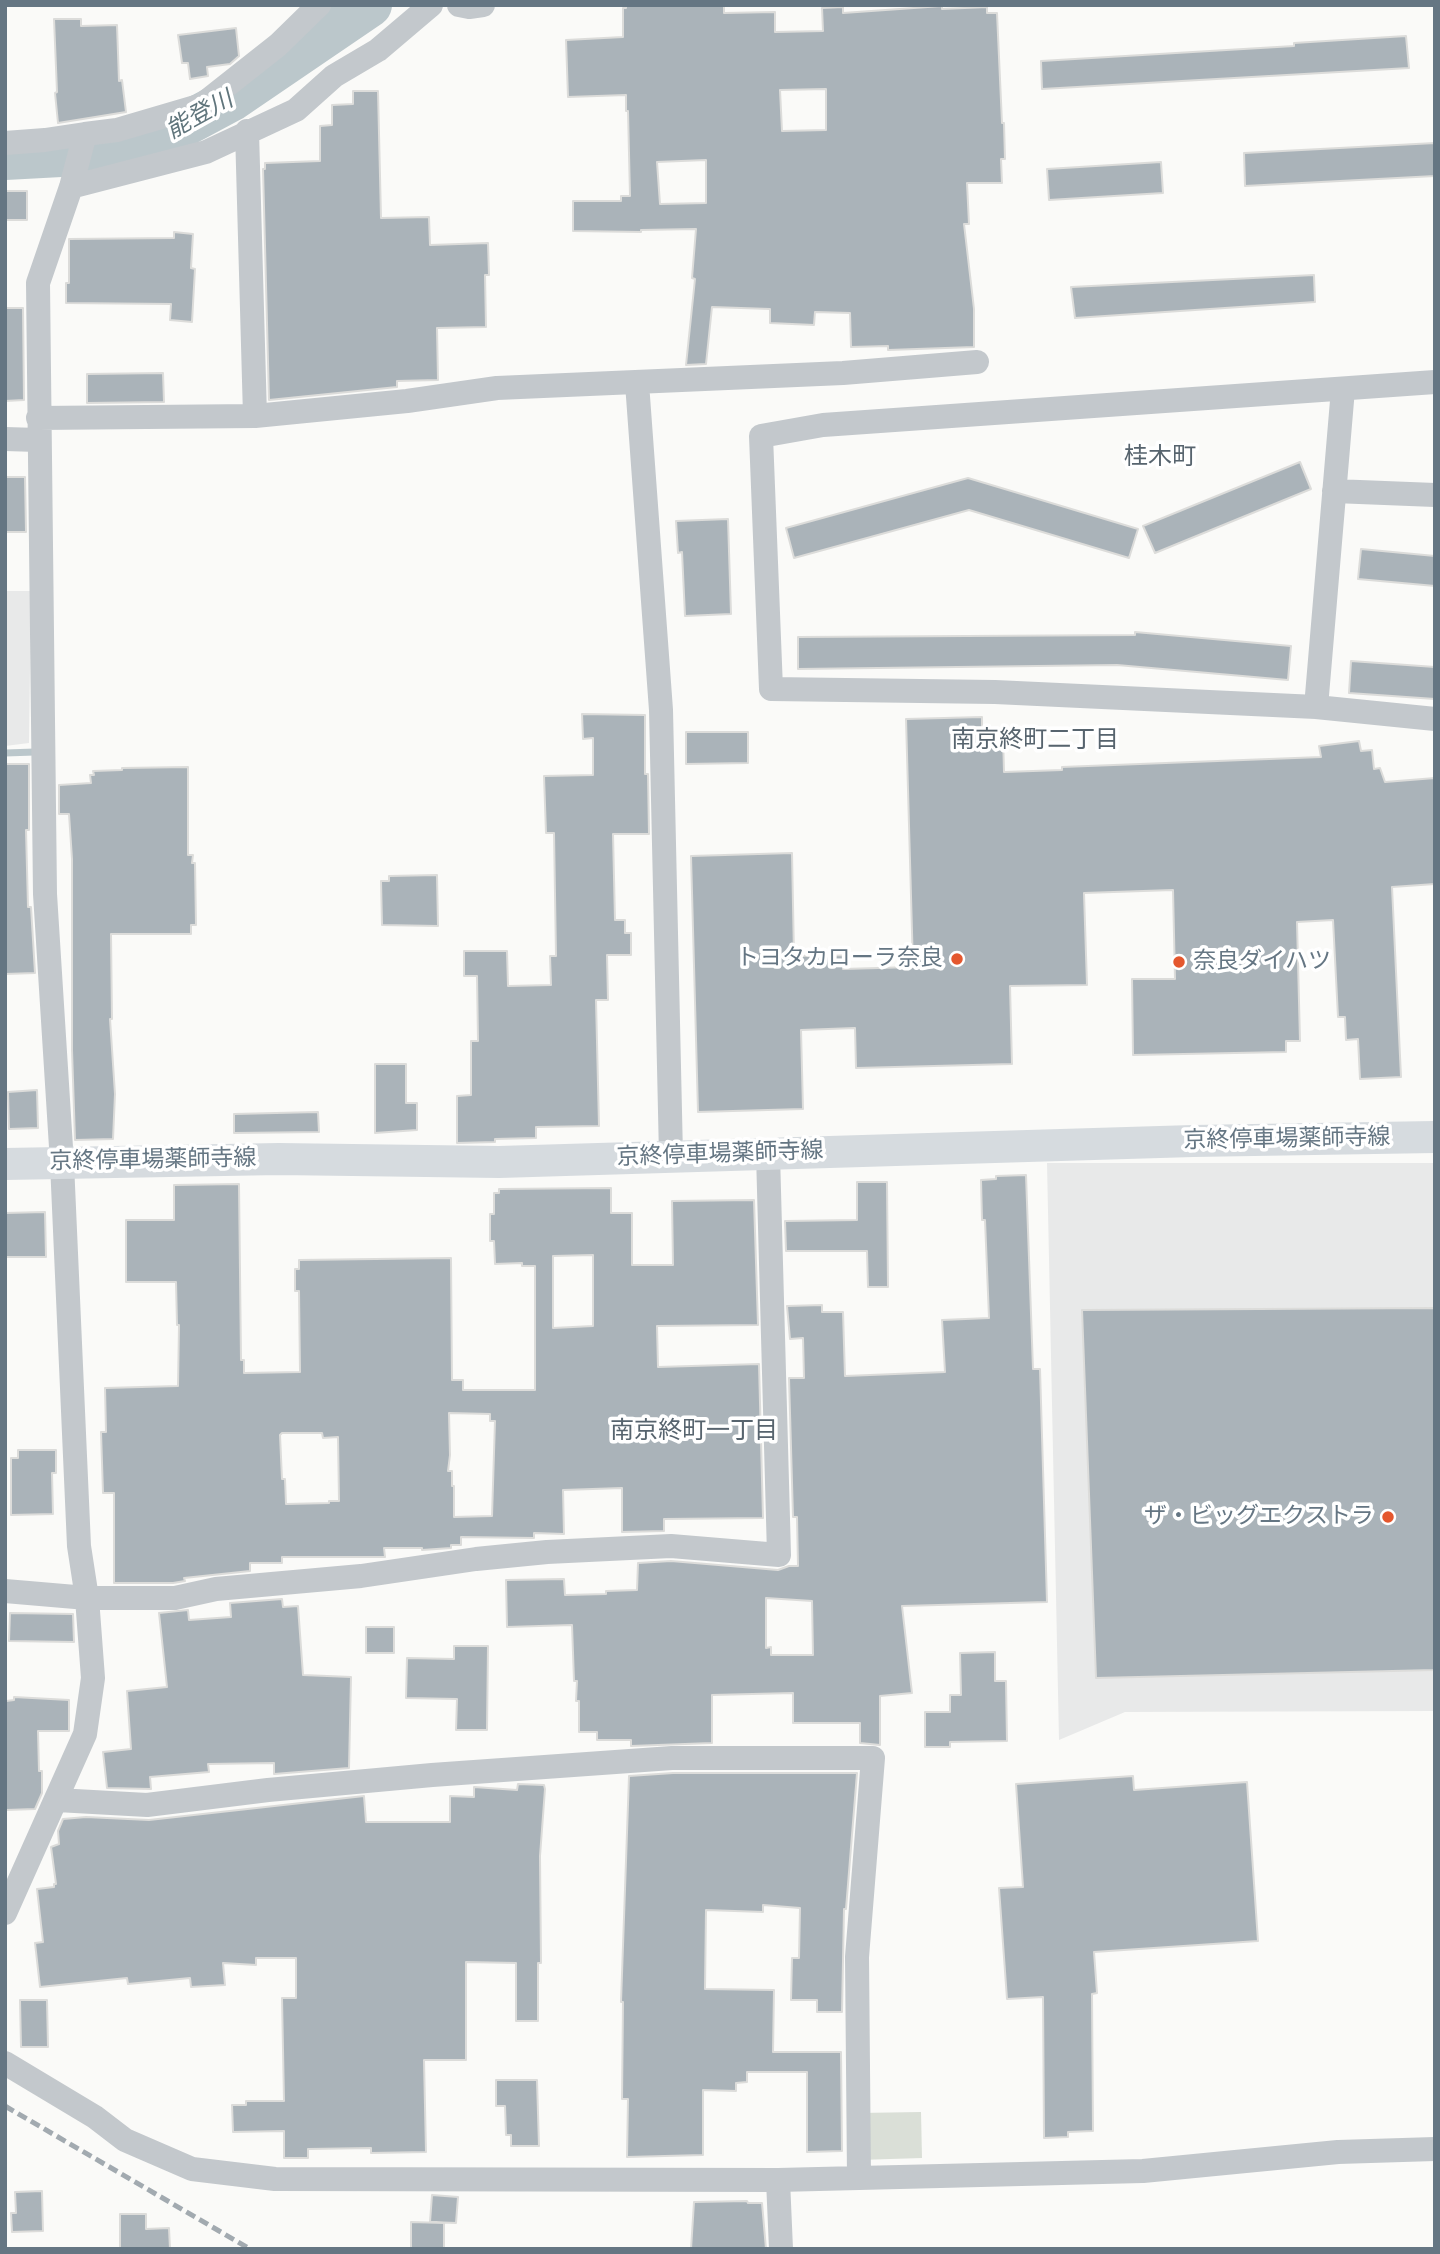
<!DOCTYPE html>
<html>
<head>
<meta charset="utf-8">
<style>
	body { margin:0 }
	#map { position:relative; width:1440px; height:2254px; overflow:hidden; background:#fafaf8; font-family:"Roboto Condensed",sans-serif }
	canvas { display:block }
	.frame { position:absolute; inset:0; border:7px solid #657683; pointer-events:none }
</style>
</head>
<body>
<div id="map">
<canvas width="1440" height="2254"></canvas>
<div class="frame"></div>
</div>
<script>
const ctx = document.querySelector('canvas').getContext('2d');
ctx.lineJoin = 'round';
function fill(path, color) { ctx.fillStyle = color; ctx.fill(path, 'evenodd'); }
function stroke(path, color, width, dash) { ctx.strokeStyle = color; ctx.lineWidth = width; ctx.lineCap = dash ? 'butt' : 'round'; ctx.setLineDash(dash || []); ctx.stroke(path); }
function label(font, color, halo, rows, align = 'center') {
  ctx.font = font + ' "Roboto Condensed","Noto Sans JP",sans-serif'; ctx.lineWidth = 7; ctx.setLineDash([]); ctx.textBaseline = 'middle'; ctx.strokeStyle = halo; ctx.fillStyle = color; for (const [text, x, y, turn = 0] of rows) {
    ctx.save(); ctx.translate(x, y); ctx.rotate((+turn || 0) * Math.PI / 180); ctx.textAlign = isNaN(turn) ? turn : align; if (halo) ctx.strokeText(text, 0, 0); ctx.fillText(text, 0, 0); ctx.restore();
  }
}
fill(new Path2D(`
	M5 591H31L29 743 5 746Z
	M1047 1163H1435V1711L1125 1712 1059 1740Z`), '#e8e9e9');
fill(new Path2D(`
	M921 2112 922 2158 859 2160 858 2113Z`), '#dadfd7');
stroke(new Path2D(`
	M5 753 35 752`), '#bbc7cb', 7);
stroke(new Path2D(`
	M5 158 135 151 232 99 370 5`), '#bbc7cb', 44);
const building = new Path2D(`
	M626 5H724V13L775 12V32L823 31 822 8 843 7V13L942 6V9L987 7V13H997L1002 123H1004L1005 159H1001L1002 183H967L969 224H964L974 309V347L888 350V346L851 347 850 313 815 312 814 325 770 323V309L712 307 706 364 686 365 695 279 692 278 696 229 641 230V232L573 231V201H621V196H630L628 111H626V95L568 97 566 40 623 37V8H626ZM826 89V130L782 131 780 90ZM706 160V203L660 204 657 162Z
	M54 19H81V26L117 25 119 81 122 80 126 112 58 123 55 93 57 92Z
	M236 28 239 56 230 64 207 67 208 76 190 79 188 63H182L178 35Z
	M1406 36 1409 68 1042 89 1041 61 1294 46V43Z
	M353 91H378L381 218 429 217 430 245 488 243 489 275H485L486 327 437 328 438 380 397 381V387L269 400 263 169H265V163L320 161V126L332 125V105L353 104Z
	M1435 143V176L1245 186 1244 153Z
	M1161 162 1163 193 1049 200 1047 169Z
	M5 191H27V220H5Z
	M174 232 193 234 191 268 195 269 192 322 170 320 171 304 66 303V283H69V239L174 238Z
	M1314 275 1315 302 1075 318 1071 287Z
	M5 308H23L24 400 5 401Z
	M163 373 164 402 87 403V374Z
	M1300 462 1311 489 1155 553 1143 526Z
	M5 477H25L26 532H5Z
	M968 478 1138 529 1129 558 969 510 794 558 786 528Z
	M728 519 731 614 685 616 682 552 678 553 676 521Z
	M1361 549 1435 556V586L1358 579Z
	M1135 632 1291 646 1288 680 1117 665 798 669V637L1135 635Z
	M1351 661 1435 667V699L1349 693Z
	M582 714 645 715V774H648L649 834H613L615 920H625V933H631V955H607L608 1000H596L599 1126 536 1127V1138L495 1139V1142L457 1143V1096L471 1095V1041H478L477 976H464V951H507L508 986 551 985 550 956H556L554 833H546L544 776 593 775V738L583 739Z
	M982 717V736L1003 735 1004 772 1062 770V767L1321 757 1319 746 1359 741 1361 751 1372 750 1374 769 1380 768 1385 782 1435 778V884L1392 887 1401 1077 1360 1079 1358 1039 1346 1040 1345 1017H1338L1333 920 1297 922 1300 1041H1286V1052L1133 1055 1132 979H1175L1173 890 1084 893 1087 985 1010 986 1012 1064 856 1068 855 1028 801 1030 803 1109 698 1112 691 856 792 853 794 956 843 955V969L913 967 906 719Z
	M686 732H748V763L686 764Z
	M5 764H29V830H26L28 907H31L35 973 5 974Z
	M188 767V855H193L192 863H195L196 925H191V934H111L112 1019H110L115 1094 113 1139 75 1140 72 1050V859L69 814H59V785L91 783 90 775H94L93 771 122 770V768Z
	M437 875 438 926 382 925 381 881H389V876Z
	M375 1064H406V1103H417V1130L375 1133Z
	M37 1090 38 1128 9 1129 8 1092Z
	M318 1112 319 1132 234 1133V1114Z
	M1026 1175 1033 1369H1040L1047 1602 902 1606 912 1693 880 1696V1745L860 1743V1723H793V1693L712 1695V1743L631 1746V1740H597V1732H579V1701H576L577 1681H574L572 1625 507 1627 506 1580 564 1579 565 1595 606 1594V1591L637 1590 638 1563 671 1561 778 1570 789 1566H798L797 1517H793L789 1378H804L803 1338 790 1339 787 1306 822 1305V1312H843L845 1376 945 1372 942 1320 989 1318 985 1220H982L981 1180 996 1179V1176ZM766 1598 812 1601 813 1655H771V1647L766 1648Z
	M857 1182H887L888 1287H868L867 1251H786L785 1221 857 1220Z
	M239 1184 241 1360H244V1373L300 1372 299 1291H295V1269H299V1260L451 1258 452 1380H463V1390H535V1266H522V1263L495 1264 494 1241H490V1214H494V1193H499V1189L611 1188V1213H632V1265H673L672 1201 754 1200 758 1325 657 1326 658 1367 759 1364 763 1518 664 1519V1531L622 1532V1488L563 1490 564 1534 534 1533V1538L461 1537V1545H451V1548L422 1550V1548H384L385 1557H282V1563H250V1571L184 1578 185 1581 173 1583H114V1493H103L101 1432H106L105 1388 178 1386 179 1325H177L176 1282H126V1220H174V1185ZM593 1255V1326L553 1328V1256ZM449 1413 490 1414V1421H495L492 1516 454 1517V1486H452V1471H448L450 1455ZM282 1433H322L323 1438 338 1437 339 1501H329V1503L286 1504 285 1479H282L280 1435Z
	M45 1212 46 1257H5V1213Z
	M1435 1308V1670L1096 1678 1082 1310Z
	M18 1450H56V1473H52L53 1514 11 1515V1458H18Z
	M282 1599 283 1607 298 1606 303 1675 351 1677 349 1768 274 1774V1763L208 1764 209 1772 150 1777 151 1789 107 1788 103 1752 131 1749 127 1691 167 1687 159 1613 188 1610 189 1620 231 1617 230 1603Z
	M10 1613 73 1614 74 1642 9 1641Z
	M366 1627H394V1653H366Z
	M454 1646H488L487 1730H456L457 1699 406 1698 407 1658 454 1659Z
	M995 1652V1681H1006L1007 1741 950 1742V1747H925V1712H950V1695H961L960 1653Z
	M14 1697 69 1700V1731H38L39 1771H42V1793L35 1809 6 1810V1701L14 1700Z
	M673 1773H857L846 1909H844L842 2012H817V2000H791L792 1958H799L800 1908 763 1905V1912L706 1910 705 1989 774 1990 773 2052H841L842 2151 807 2152V2072H747V2082L736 2083V2091L703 2090V2155L627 2157 628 2099H622L623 2002H621L629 1776Z
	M1133 1776 1134 1790 1247 1782 1258 1941 1094 1952 1097 1993 1092 1994 1093 2131 1068 2132V2137L1044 2138 1043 1997 1007 1999 999 1888 1023 1887 1016 1784Z
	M518 1784 544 1785 545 1789 540 1856 541 1963H538V2021H516V1963L466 1962V2060H424L426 2152 371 2153V2148L308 2149V2158H284V2131L233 2132 232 2105H246V2101H284L282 1998H296V1958H256V1965L223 1963 225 1985 191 1987 190 1978 128 1984 127 1978 40 1987 35 1943 43 1942 37 1889 54 1887V1884H56L51 1847 59 1844 58 1831 63 1819 86 1817 149 1820 364 1796 366 1822H450V1796L474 1797V1787L517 1790Z
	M20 2000H47L48 2047H21Z
	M496 2080H537L539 2146H511V2135H506L505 2106H496Z
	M42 2191 43 2231 12 2232 11 2213H16L15 2192Z
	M432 2195 458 2197 456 2223 430 2222Z
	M747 2201 748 2203H762L766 2249H691L694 2202Z
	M120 2214H146V2229L169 2228 170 2249H120Z
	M411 2222 444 2223V2249H411Z`);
fill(building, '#aab3b9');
stroke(building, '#dcdcda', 2);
stroke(new Path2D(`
	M459 5 469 7 483 5
	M247 131 255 416
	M5 143 45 140 85 134
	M71 187 206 152 296 110 334 76 378 50 431 5
	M637 383 661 710 671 1156
	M1343 389 1316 707 995 692 771 689 761 436 823 425 1435 382
	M38 418 255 416 407 401 497 388 843 373 977 362
	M5 439 38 440
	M1334 491 1435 495
	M1316 707 1435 719
	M5 1591 87 1598H175L216 1589 361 1576 476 1559 547 1552 671 1546 779 1555 768 1154
	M57 1800 147 1805 268 1790 432 1775 672 1758H873L857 1957 859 2177
	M5 1913 85 1734 93 1678 87 1598 79 1546 62 1163 45 894 38 283 71 187 85 134 117 130 202 105 278 45 319 5
	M5 2063 95 2117 125 2140 192 2169 275 2179 778 2180 1143 2171 1338 2152 1435 2149
	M778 2180 781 2249`), '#c3c8cc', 24);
stroke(new Path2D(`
	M5 1164 279 1159 499 1162 1193 1141 1435 1137`), '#d6dbdf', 32);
stroke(new Path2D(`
	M5 2106 250 2249`), '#a2aab0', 5, [10, 5]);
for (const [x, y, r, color] of [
	[957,959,7,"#e4572e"],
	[1179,962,7,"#e4572e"],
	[1388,1517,7,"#e4572e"]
]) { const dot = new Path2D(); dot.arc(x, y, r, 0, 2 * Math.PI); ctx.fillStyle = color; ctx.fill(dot); stroke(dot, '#fff', 2.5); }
label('23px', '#657683', '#fff', [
	["トヨタカローラ奈良",943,959],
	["奈良ダイハツ",1193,962,"left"],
	["ザ・ビッグエクストラ",1374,1517]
], 'right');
label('23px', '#657683', '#fff', [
	["京終停車場薬師寺線",1287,1140,-1],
	["京終停車場薬師寺線",720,1155,-2],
	["京終停車場薬師寺線",153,1161,-1]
]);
label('italic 24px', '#60757c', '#fff', [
	["能登川",200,116,-29]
]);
label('24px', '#57646e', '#fff', [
	["桂木町",1160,458],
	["南京終町二丁目",1035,741],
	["南京終町一丁目",694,1432]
]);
</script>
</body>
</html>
